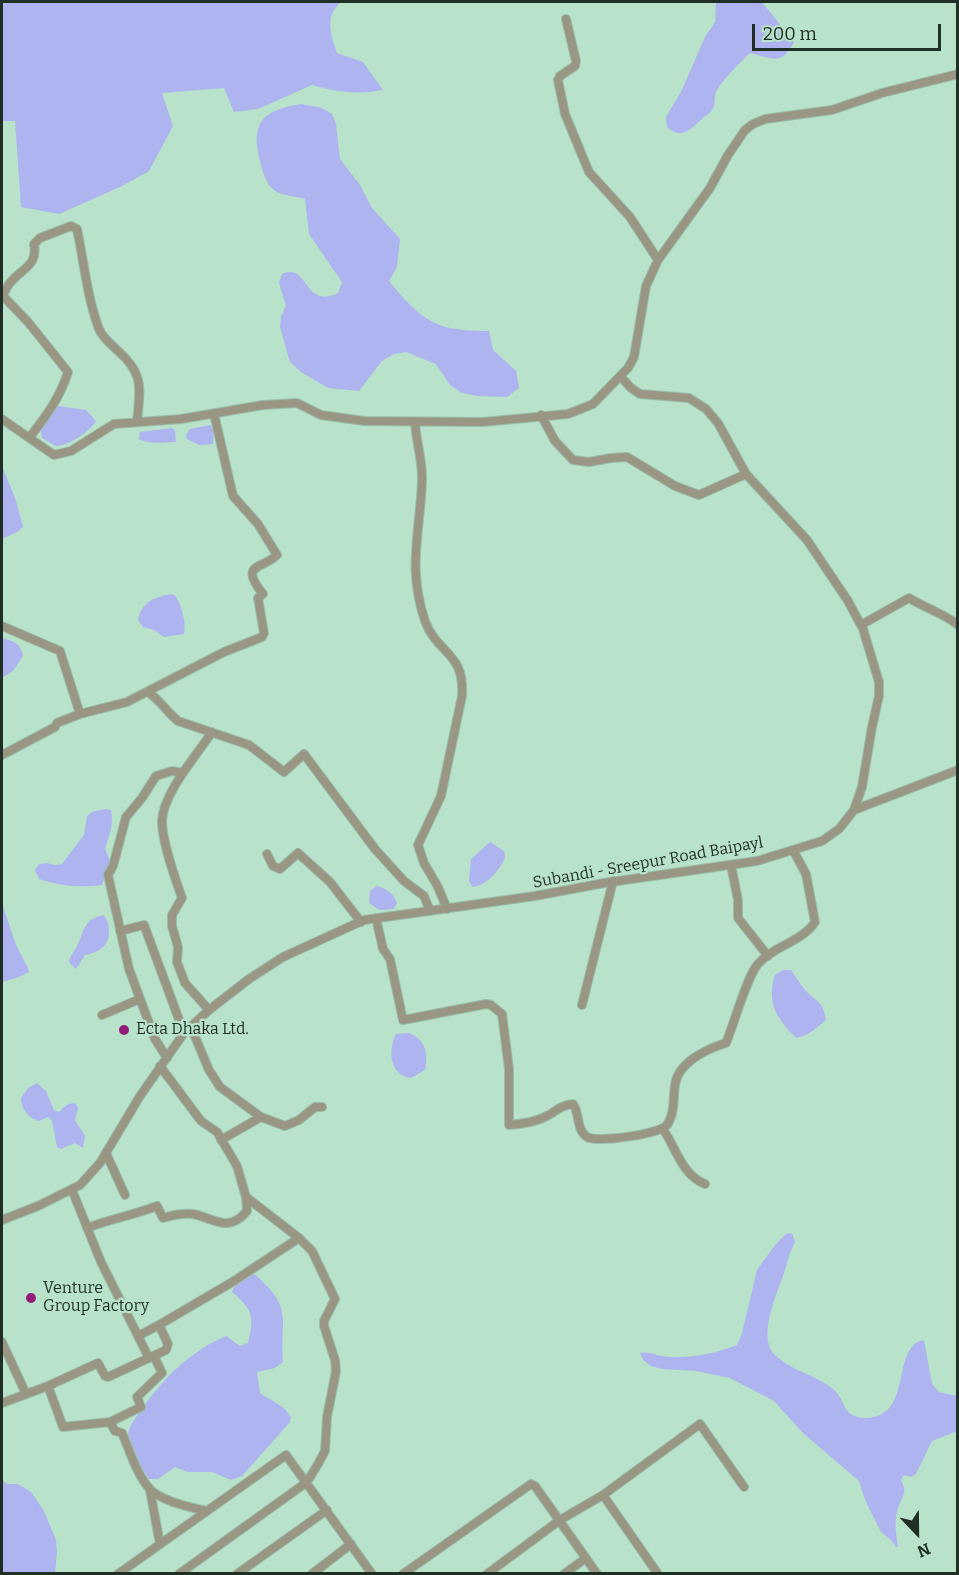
<!DOCTYPE html>
<html>
<head>
<meta charset="utf-8">
<style>
	body { margin:0 }
	#map { position:relative; width:959px; height:1575px; overflow:hidden; background:#b8e2c9; font-family:Bitter,serif }
	canvas { display:block }
	.frame { position:absolute; inset:0; border:3px solid #1f2f26; pointer-events:none }
	.north { position:absolute; left:887px; top:1503px; width:60px; height:60px; -webkit-text-stroke:4px #b8e2c9; paint-order:stroke; rotate:158deg; font-size:16px; font-weight:700; line-height:24px; text-align:center; color:#1f2f26 }
	.north::after { content:''; display:block; margin:auto; width:21px; height:27px; background:#1f2f26; clip-path:polygon(50% 0,100% 100%,50% 72%,0 100%) }
	.scale { position:absolute; left:752px; top:24px; width:189px; height:27px; box-sizing:border-box; border:3px solid #1f2f26; border-top:0; padding-left:8px; font-size:18px; line-height:21px; white-space:nowrap; color:#1f2f26; -webkit-text-stroke:4px #b8e2c9; paint-order:stroke }
</style>
</head>
<body>
<div id="map">
<canvas width="959" height="1575"></canvas>
<div class="frame"></div>
<div class="north">N</div>
<div class="scale">200 m</div>
</div>
<script>
const ctx = document.querySelector('canvas').getContext('2d');
ctx.lineJoin = 'round';
function fill(path, color) { ctx.fillStyle = color; ctx.fill(path, 'evenodd'); }
function stroke(path, color, width, dash) { ctx.strokeStyle = color; ctx.lineWidth = width; ctx.lineCap = dash ? 'butt' : 'round'; ctx.setLineDash(dash || []); ctx.stroke(path); }
function label(font, color, halo, rows, align = 'center') {
  ctx.font = font + ' Bitter,serif'; ctx.lineWidth = 4.5; ctx.setLineDash([]); ctx.textBaseline = 'middle'; ctx.strokeStyle = halo; ctx.fillStyle = color; for (const [text, x, y, turn = 0] of rows) {
    ctx.save(); ctx.translate(x, y); ctx.rotate((+turn || 0) * Math.PI / 180); ctx.textAlign = isNaN(turn) ? turn : align; if (halo) ctx.strokeText(text, 0, 0); ctx.fillText(text, 0, 0); ctx.restore();
  }
}
fill(new Path2D(`
	M2 2H341C324 16 331 35 337 53L363 62 383 90C358 95 336 92 312 85L258 109 234 112 224 88 162 93 173 126 149 171 122 186 59 214 21 207 15 121H2Z
	M716 2H762L794 42C781 67 772 58 750 53 740 63 722 80 716 92 714 98 716 105 712 110 709 115 705 115 702 119 690 130 681 140 667 127L666 117 681 92 705 37 715 22Z
	M301 104 322 108 332 114 336 124 340 159 360 185 372 208 400 239 397 267 389 281C422 321 435 331 489 331L493 350 516 371 519 388 507 397 478 396 462 393 450 385 436 364 406 352 394 354 382 361 359 391 328 388 301 372 290 362 280 327 281 316 286 306 279 283 282 274C309 262 303 310 338 293L342 282 309 234 305 199C296 196 281 196 274 190 265 183 263 172 260 161 250 122 263 110 301 104Z
	M58 406 86 410 96 421C88 433 70 445 56 446L42 438 41 429Z
	M210 425 214 430 213 444 199 445 187 439 186 435 190 429Z
	M172 428 175 431 176 442C164 442 149 445 139 439L140 432Z
	M2 466 15 498 23 526 19 531 2 539Z
	M173 594C181 600 187 625 184 634L164 637 154 630 143 627 138 620C141 602 156 596 173 594Z
	M2 638C14 641 20 643 23 656L13 671 2 678Z
	M105 809 111 810C114 825 109 835 105 849L110 861 102 885C80 888 59 886 39 879L35 870 39 864 47 863 55 865 62 864 84 835 87 816 92 812Z
	M490 842 504 851 505 858C499 871 487 885 473 887L469 881 471 859Z
	M377 886C387 889 393 893 397 903L393 909 380 910 369 903 370 891Z
	M2 903 16 945 27 966 29 972 19 977 2 982Z
	M103 915C111 922 111 940 103 947 98 952 91 954 85 955L76 969 69 962C70 955 75 951 78 944 85 928 84 920 103 915Z
	M783 970H791C795 976 800 983 805 990 816 1002 823 1000 826 1020L814 1030 804 1036 796 1038C777 1018 766 1004 775 975Z
	M409 1033C425 1039 429 1054 425 1070L411 1078C389 1075 388 1050 396 1034Z
	M37 1083 46 1091 54 1110 59 1112C64 1107 68 1102 76 1104L78 1108 75 1120 85 1136 83 1148 75 1143 61 1149 57 1147 52 1121 48 1117 39 1121C28 1118 21 1109 21 1098L28 1088Z
	M792 1233 795 1242C789 1253 787 1264 783 1276 776 1296 757 1338 775 1355 791 1371 817 1375 834 1390 846 1400 841 1418 867 1418 914 1416 890 1346 924 1340L932 1384 939 1392 957 1396V1431L932 1441 916 1474 911 1477 904 1475 901 1480C909 1495 900 1497 897 1512 894 1523 896 1534 898 1546L896 1547 892 1541 881 1532 865 1500 859 1481 803 1433 774 1401 730 1378 696 1371 663 1369 651 1366 643 1360 640 1353C649 1351 658 1356 667 1357 692 1358 714 1354 737 1345L742 1333 757 1270 775 1245 786 1234Z
	M254 1274C294 1308 280 1317 283 1362L275 1368 257 1372 260 1393 284 1408 291 1417 290 1422 242 1476 231 1480 212 1472H187L175 1467 158 1479H149C142 1467 128 1451 128 1437 128 1425 136 1418 142 1409 164 1377 191 1351 226 1336L240 1346 248 1343C255 1316 252 1309 232 1292L235 1285Z
	M2 1480 7 1484H18L31 1492 44 1511 56 1540 57 1552 55 1573H2Z`), '#adb4f0');
const minor = new Path2D(`
	M566 19 576 61 575 66 560 76 558 80 565 114 589 172 630 217 658 260
	M541 415 555 441 573 460 589 462 611 458 627 457 675 486 699 495 746 474
	M2 419 54 455 71 451 114 424 181 419 263 405 297 403 321 415 364 421 483 422 568 414 593 404 628 368 634 357 646 286 658 260 710 188 728 155 745 130 753 124 765 119 832 110 882 93 958 74
	M415 422C416 442 423 462 422 481 420 534 407 567 425 621 437 654 465 652 462 696L441 796 418 845 424 863 438 887 447 909
	M30 437C46 416 60 398 68 372L28 322 3 296C5 291 7 286 10 283 22 268 38 266 34 244L40 238 71 226 77 229C84 262 87 297 99 329 102 337 111 344 117 350 145 374 140 389 137 422
	M861 625 909 598C925 608 943 613 958 625
	M2 626 60 651 80 714
	M148 692C160 700 167 712 178 721L249 745 284 772 304 754 375 849 404 881 424 896 430 911
	M2 755 55 727 57 723 80 714 127 702 224 652 262 637 264 633 258 598 263 594C238 563 263 569 277 555L258 524 233 496 214 414
	M854 810 958 770
	M267 854 273 866 280 869 298 853 330 882 361 922
	M731 865 738 900V918L768 956
	M376 918 383 949 390 959 403 1020 486 1004 491 1005 502 1014 509 1069V1125C521 1124 536 1122 547 1116 558 1110 559 1106 573 1104 580 1113 576 1130 587 1137 597 1143 660 1134 667 1125 675 1114 673 1097 675 1085 678 1062 707 1049 726 1043 734 1024 747 976 758 964 773 946 802 942 815 922L806 874 793 850
	M120 931 144 925 184 1033
	M582 1005 613 881
	M209 1010 185 983 177 962 178 947 172 926V915L182 898C175 878 162 842 162 821 163 793 197 755 212 732
	M102 1015 140 999
	M191 1027 209 1070 220 1087 261 1117
	M167 1058 155 1039 129 969 108 875 113 866 126 817 142 798 156 776 172 771 183 773
	M160 1066 201 1121 217 1132 237 1166 246 1197 299 1238
	M663 1129C676 1148 682 1175 705 1184
	M221 1140 261 1117 285 1126 299 1120 315 1107H322
	M106 1153 125 1195
	M72 1190 101 1262 149 1358
	M2 1220 38 1206 80 1185 100 1163 140 1096 184 1033 209 1010 249 979 283 957 364 920 535 896 604 883 757 861 822 841 839 829 854 810 862 787 872 727 879 696V682L863 629 848 601 807 540 746 474 718 423 706 409 689 398 640 394 631 388 621 377
	M87 1228C110 1219 134 1215 157 1206L163 1218C173 1215 182 1213 193 1214 214 1218 228 1234 247 1211L246 1197
	M138 1336 159 1325
	M2 1342 26 1394
	M48 1386 63 1427 110 1422 115 1431 122 1433C130 1451 136 1473 149 1488 160 1501 190 1507 206 1511
	M2 1403 48 1386 98 1363 105 1376 108 1377 166 1350 168 1344 159 1325 234 1281 299 1238 312 1251 335 1299 324 1321V1326L335 1360 336 1371 327 1417 325 1451 318 1464 307 1482 179 1574
	M110 1422 141 1407 137 1397 162 1373 154 1356
	M150 1490 160 1544
	M603 1495 700 1424 744 1487
	M118 1574 286 1455 372 1574
	M237 1574 327 1510
	M312 1574 351 1544
	M403 1574 531 1484 535 1486 597 1574
	M487 1574 560 1520 603 1495 658 1574
	M564 1574 586 1558`);
stroke(minor, '#99bea8', 10);
stroke(minor, '#999684', 8);
for (const [x, y, r, color] of [
	[124,1030,6,"#931c79"],
	[31,1298,6,"#931c79"]
]) { const dot = new Path2D(); dot.arc(x, y, r, 0, 2 * Math.PI); ctx.fillStyle = color; ctx.fill(dot); stroke(dot, '#b8e2c9', 2); }
label('16px', '#1f2f26', '#b8e2c9', [
	["Subandi - Sreepur Road Baipayl",648,863,-10]
]);
label('16px', '#1f2f26', '#b8e2c9', [
	["Ecta Dhaka Ltd.",136,1030],
	["Venture",43,1289],
	["Group Factory",43,1307]
], 'left');
</script>
</body>
</html>
